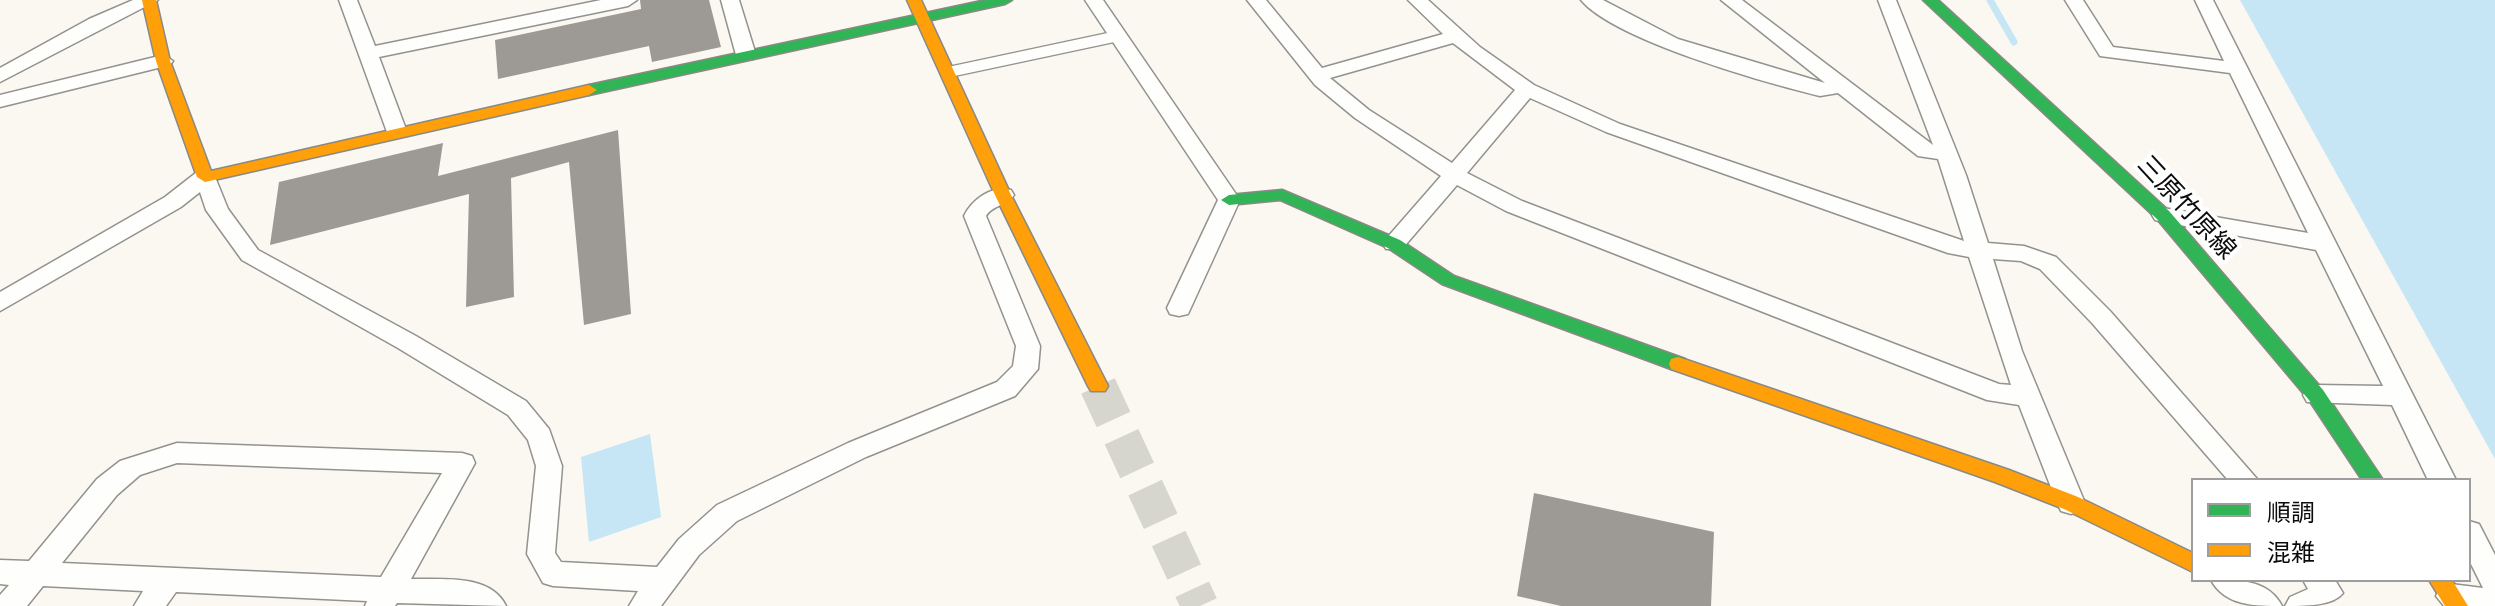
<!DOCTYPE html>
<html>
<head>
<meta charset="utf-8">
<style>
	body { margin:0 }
	#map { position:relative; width:2495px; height:606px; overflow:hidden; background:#faf8f0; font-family:"Zilla Slab","Noto Sans JP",serif }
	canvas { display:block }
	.legend { position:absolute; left:2191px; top:478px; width:280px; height:104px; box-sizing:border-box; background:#fff; border:2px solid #9e9e9e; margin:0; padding:10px 14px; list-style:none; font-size:24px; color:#0c0c0c }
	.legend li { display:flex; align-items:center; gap:16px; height:40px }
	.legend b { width:40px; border:2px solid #9e9e9e }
</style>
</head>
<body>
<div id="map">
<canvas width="2495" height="606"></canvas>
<ul class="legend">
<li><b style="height:10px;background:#30b455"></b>順調</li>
<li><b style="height:10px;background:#ff9f0a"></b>混雑</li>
</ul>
</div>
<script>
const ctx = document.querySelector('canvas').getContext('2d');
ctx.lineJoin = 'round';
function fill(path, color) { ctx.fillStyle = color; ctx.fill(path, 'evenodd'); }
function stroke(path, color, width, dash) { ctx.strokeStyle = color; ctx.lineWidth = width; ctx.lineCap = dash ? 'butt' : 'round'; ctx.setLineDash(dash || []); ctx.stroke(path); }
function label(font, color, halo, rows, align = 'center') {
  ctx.font = font + ' "Zilla Slab","Noto Sans JP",serif'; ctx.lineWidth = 8; ctx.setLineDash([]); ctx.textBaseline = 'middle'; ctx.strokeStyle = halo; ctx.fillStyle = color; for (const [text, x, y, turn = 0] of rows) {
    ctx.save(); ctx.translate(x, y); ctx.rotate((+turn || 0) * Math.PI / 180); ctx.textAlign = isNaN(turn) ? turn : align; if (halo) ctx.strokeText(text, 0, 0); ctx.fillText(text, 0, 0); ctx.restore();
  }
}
fill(new Path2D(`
	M2240 0H2495V459Z
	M650 434 661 517 589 542 581 457Z`), '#c6e5f5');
stroke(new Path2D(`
	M1990 0 2014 42`), '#c6e5f5', 7);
fill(new Path2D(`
	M640 0H709L721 47 652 62 649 46 498 79 495 40 641 9Z
	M618 130 631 314 584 325 569 162 511 178 514 297 466 307 469 194 270 245 279 182 443 143 438 176Z
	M1534 493 1714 532 1711 606H1561L1517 596Z`), '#9d9a96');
stroke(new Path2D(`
	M1098 386 1200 606`), '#d6d5ce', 37, [37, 19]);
const lane = new Path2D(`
	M949 72 1118 36`);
const street = new Path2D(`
	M133 0H158L0 82V68L89 19Z
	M339 0H357L375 46 601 0H637L628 6 379 57 407 132 397 138 387 132Z
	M721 0H739L756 55 753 59H739L736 55Z
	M1085 0H1103L1240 200 1188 314 1179 316 1170 314 1167 308 1218 200Z
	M1247 0H1266L1322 68 1443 34 1408 0H1428L1480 47 1534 85 1620 124 1964 241 1938 159 1918 156 1838 93 1820 96C1766 83 1614 40 1581 0H1603L1678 39 1825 83 1721 0H1742L1933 145 1878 0H1896L1966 175 1988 243 2024 246 2056 257 2110 311 2258 480H2228L2092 323 2040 269 2021 261 1993 259 2022 351 2085 503 2081 511 2071 514 2061 511 2057 503 2019 405 1987 400 1506 211 1457 185 1402 249H1386L1383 244 1386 239 1441 176 1355 118 1315 85ZM1453 43 1515 90 1452 163 1369 110 1330 78ZM1530 98 1606 132 1948 253 1969 257 2011 385 1999 384 1522 201 1467 173Z
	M2065 0H2083L2113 47 2224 61 2195 0H2213L2456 480H2428L2392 405 2307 402 2303 395 2307 388 2316 385 2383 386 2316 250 2163 222 2155 220 2152 215 2155 210 2163 208 2308 233 2230 73 2100 56Z
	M163 55 173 61 170 65 0 107V95Z
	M205 170 213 172 228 209 258 250 416 336 526 401 549 429 562 466 555 553 561 562 657 567 679 539 717 505 848 443 997 382 1013 366 1016 346 964 216C972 200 991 185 1011 190L1014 195C1007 206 992 205 986 216L1040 346 1038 369 1015 396 866 457 737 521 699 555 661 606H629L638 591 553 586 543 583 527 554 536 466 528 440 508 415 398 348 242 260 206 210 200 192 181 207 0 311V292L165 197 197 172Z
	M177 443 462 453 472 456 475 463 411 579C441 580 490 573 506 606L397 603 395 606H365L367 601 176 592 166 606H134L143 591 43 586 27 606H0V595L9 585 0 584V560L29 561 97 479 120 461ZM177 463 442 473 381 577 62 563 117 495 140 475Z
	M2469 521 2479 524 2495 555V606H2444L2436 596 2441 587 2451 584 2483 588 2469 560Z
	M2211 580C2238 580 2268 579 2282 606 2255 606 2225 606 2211 580Z
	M2303 580H2335L2343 593C2333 606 2305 606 2285 606L2290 597 2308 589Z`);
const fast = new Path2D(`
	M986 0H1012L1005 4 589 95 581 90 589 85Z
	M1923 0H1938L2169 211 2323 390 2383 480H2362L2309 400 2157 219Z
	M1282 190 1400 240 1454 276 1685 359 1687 364 1685 369H1671L1442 284 1388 248 1280 200 1229 205 1221 200 1229 195Z`);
const slow = new Path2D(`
	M142 0H156L170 61 211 171 589 85 597 90 589 95 205 182 197 177 156 61Z
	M907 0H921L1011 195 1108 386 1105 391H1091L1088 386 995 195Z
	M1678 357 2009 470 2078 497 2193 553V572L2064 509 1995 482 1671 369 1669 364 1671 359Z
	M2429 580H2452L2468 606H2445Z`);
stroke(lane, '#93928f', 13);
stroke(street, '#93928f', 3);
stroke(fast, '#8a8985', 3);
stroke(slow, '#8a8985', 3);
stroke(lane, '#fefefd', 10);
fill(street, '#fefefd');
fill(fast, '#30b455');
fill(slow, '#ff9f0a');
label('26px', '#0c0c0c', '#fff', [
	["三原竹原線",2186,208,47]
]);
</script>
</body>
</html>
